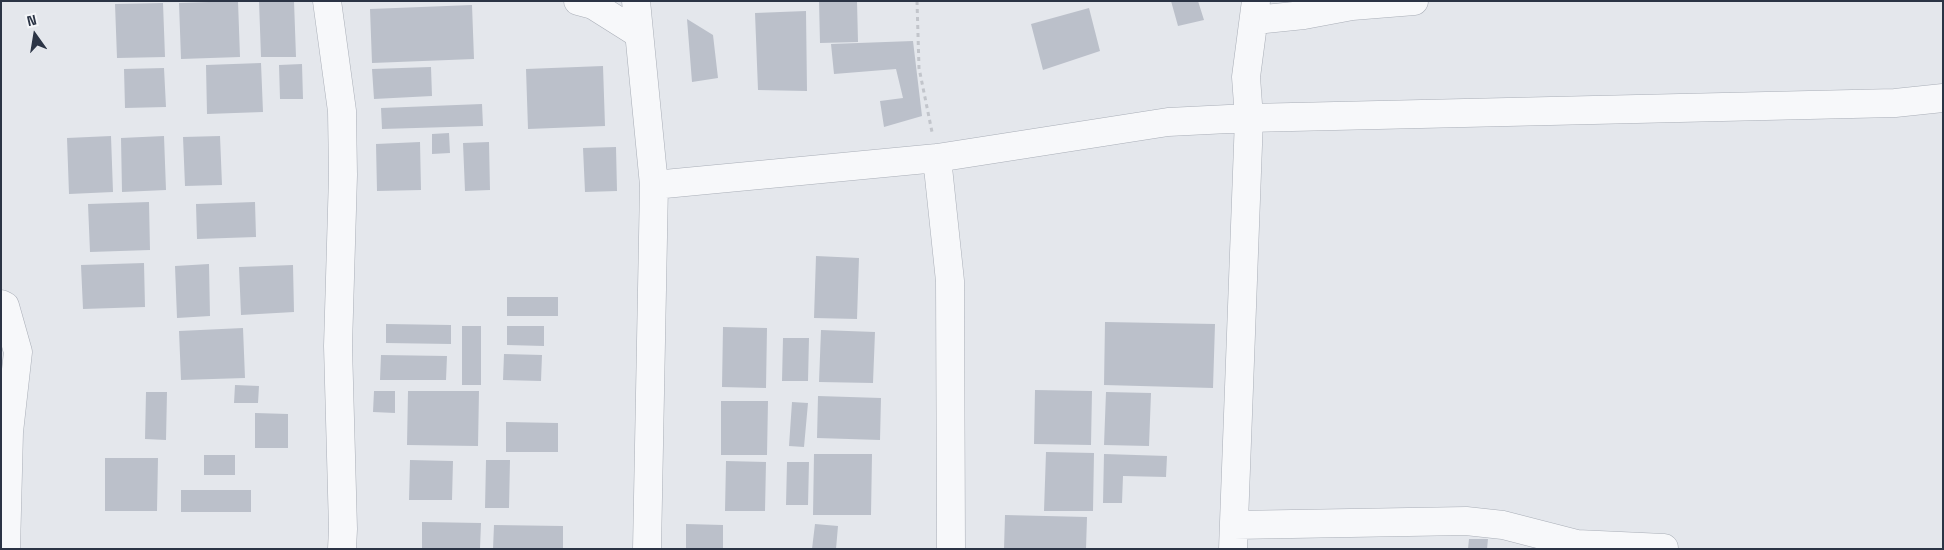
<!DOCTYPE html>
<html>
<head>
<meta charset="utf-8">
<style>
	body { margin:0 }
	#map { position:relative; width:1944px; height:550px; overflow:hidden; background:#e4e7ec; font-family:"Space Grotesk",sans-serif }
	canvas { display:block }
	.frame { position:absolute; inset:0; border:2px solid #2b3445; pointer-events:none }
	.north { position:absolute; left:10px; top:10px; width:50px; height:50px; -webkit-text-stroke:4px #f4f6f9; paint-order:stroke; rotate:347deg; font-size:14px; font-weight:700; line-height:20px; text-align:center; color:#2b3445 }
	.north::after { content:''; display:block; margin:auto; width:18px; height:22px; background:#2b3445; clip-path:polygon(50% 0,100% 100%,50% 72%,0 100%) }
</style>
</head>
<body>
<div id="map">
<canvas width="1944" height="550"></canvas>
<div class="frame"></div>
<div class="north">N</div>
</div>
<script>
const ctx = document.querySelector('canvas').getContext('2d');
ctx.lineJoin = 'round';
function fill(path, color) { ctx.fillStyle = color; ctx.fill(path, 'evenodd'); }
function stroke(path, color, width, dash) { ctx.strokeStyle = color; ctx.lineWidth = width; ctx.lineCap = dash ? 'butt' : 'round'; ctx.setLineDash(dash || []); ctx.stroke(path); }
fill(new Path2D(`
	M238 1 240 57 181 59 179 3Z
	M259 1H294L296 57H261Z
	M819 1H857L858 42 820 43Z
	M1171 1H1198L1204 20 1178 26Z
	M163 3 165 57 117 58 115 4Z
	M472 5 474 59 372 63 370 9Z
	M1089 8 1100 51 1043 70 1031 24Z
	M806 11 807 91 758 90 755 13Z
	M687 19 713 35 718 78 692 82Z
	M913 41 922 116 884 127 880 101 903 98 896 69 834 74 831 44Z
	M261 63 263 112 207 114 206 65Z
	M302 64 303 99H280L279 65Z
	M603 66 605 126 528 129 526 69Z
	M431 67 432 96 374 99 372 69Z
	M164 68 166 107 125 108 124 69Z
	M482 104 483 126 382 129 381 108Z
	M449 133 450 153 432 154V134Z
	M111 136 113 192 69 194 67 138Z
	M164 136 166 190 122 192 121 138Z
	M220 136 222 185 185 186 183 137Z
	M420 142 421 190 377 191 376 144Z
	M489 142 490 190 465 191 463 143Z
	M616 147 617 191 585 192 583 148Z
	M149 202 150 250 90 252 88 204Z
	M255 202 256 237 197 239 196 204Z
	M816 256 859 258 857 319 814 318Z
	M144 263 145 307 83 309 81 265Z
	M209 264 210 316 177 318 175 266Z
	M293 265 294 312 241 315 239 267Z
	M507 297H558V316H507Z
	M1105 322 1215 324 1213 388 1104 385Z
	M386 324 451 325V344L386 343Z
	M462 326H481V385H462Z
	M507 326H544V346L507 345Z
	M723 327 767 328 766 388 722 387Z
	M243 328 245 378 181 380 179 331Z
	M821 330 875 332 873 383 819 382Z
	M783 338H809L808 381H782Z
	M504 354 542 355 541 381 503 380Z
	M381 355 447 356 446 380H380Z
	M235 385 259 386 258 403H234Z
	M1035 390 1092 391 1091 445 1034 444Z
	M374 391H395V413L373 412Z
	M408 391H479L478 446 407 445Z
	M146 392H167L166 440 145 439Z
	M1106 392 1151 393 1149 446 1104 445Z
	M818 396 881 398 880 440 817 438Z
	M721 401H768L767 455H721Z
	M792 402 808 403 804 447 789 446Z
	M255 413 288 414V448H255Z
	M506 422 558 423V452H506Z
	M1046 452 1094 453 1093 511H1044Z
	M814 454H872L871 515H813Z
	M1104 454 1167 456 1166 477 1123 476 1122 503H1103Z
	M204 455H235V475H204Z
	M105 458H158L157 511H105Z
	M410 460 453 461 452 500H409Z
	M486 460H510L509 508H485Z
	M726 461 766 462 765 511H725Z
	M787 462H809L808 505H786Z
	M181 490H251V512H181Z
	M1005 515 1087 517 1086 549H1004Z
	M422 522 481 523 480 549H422Z
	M686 524 723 525V549H686Z
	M815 524 838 526 836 549H812Z
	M494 525 563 526V549H493Z
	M1469 539H1488L1487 549H1468Z`), '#bbc0ca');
const street = new Path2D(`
	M327 1 342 111 343 175 338 346 343 529 342 549
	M578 1 593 5 639 34
	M636 1 654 185 647 549
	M1255 20 1304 15 1352 6 1414 1
	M937 158 950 281 951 549
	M654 185 937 158 1168 122 1249 118 1895 103 1943 98
	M1 304 5 306 18 352 9 432 6 549
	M1234 525 1466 521 1503 525 1577 544 1664 548
	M1233 549 1249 118 1246 77 1256 1`);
stroke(street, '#a9aeb7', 29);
stroke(new Path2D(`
	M917 1 919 68 932 132`), '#c2c5cb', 3, [4, 4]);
stroke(street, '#f7f8fa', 28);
</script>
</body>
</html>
